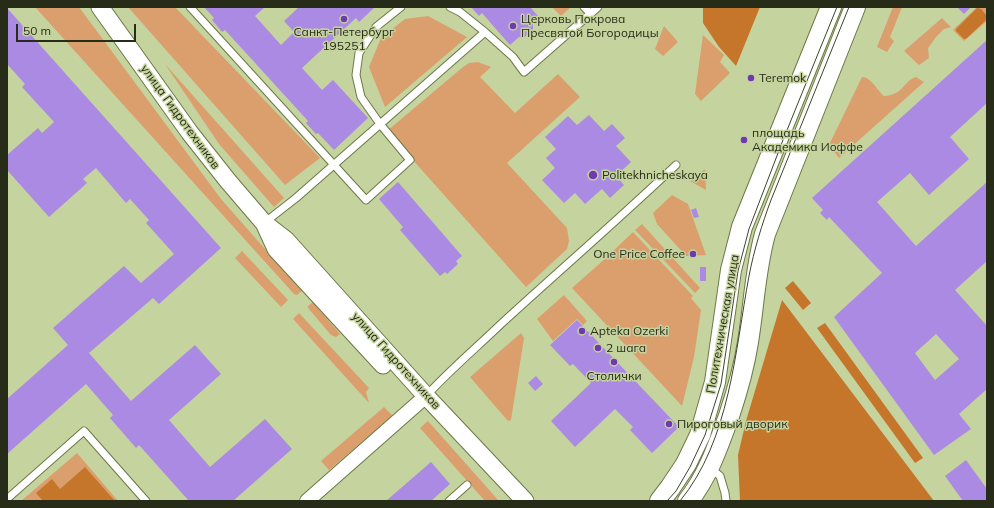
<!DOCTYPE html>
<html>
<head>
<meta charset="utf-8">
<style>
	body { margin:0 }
	#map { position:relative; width:994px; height:508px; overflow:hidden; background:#c5d39e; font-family:Mulish,sans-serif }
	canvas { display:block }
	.frame { position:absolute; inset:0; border:8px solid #272c18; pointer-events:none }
	.scale { position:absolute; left:16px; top:24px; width:120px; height:18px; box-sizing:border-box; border:2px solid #272c18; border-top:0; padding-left:5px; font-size:12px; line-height:14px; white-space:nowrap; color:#272c18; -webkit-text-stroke:3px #c5d39e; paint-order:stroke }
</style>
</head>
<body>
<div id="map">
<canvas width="994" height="508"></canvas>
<div class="frame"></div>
<div class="scale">50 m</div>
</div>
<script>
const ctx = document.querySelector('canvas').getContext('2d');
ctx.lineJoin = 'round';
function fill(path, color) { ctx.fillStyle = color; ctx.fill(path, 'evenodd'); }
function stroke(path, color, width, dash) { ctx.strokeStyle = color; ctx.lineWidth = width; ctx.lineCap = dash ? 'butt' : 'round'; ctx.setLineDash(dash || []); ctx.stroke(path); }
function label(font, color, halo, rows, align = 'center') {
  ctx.font = font + ' Mulish,sans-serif'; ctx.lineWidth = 3; ctx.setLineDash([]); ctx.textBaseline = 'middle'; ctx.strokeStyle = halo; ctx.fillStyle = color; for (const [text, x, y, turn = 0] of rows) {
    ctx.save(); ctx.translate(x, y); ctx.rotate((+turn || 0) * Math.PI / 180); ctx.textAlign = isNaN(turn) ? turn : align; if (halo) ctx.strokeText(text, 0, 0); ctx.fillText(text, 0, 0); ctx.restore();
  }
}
fill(new Path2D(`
	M35 7H79L221 199 302 291 297 295 294 294Z
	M128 7H175L320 158 285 185Z
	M552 7H571L561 16Z
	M893 7H902L890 37 894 41 887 52 877 47Z
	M977 7H987V21L964 41 953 30Z
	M428 16 467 37 385 107 369 67 381 38 405 19Z
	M942 18 951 27 944 29 936 37 928 48 929 58 919 65 904 51Z
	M664 26 678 42 663 56 655 49Z
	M703 35 724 55 720 62 730 73 701 101 695 94Z
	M478 62 491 67 480 77 515 113 558 74 580 97 507 163 567 228 569 241 567 249 526 287 387 131 463 67 469 63Z
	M165 64 284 198 274 207 219 144Z
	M862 77C871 77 877 90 884 96 904 95 902 82 916 77L924 82 839 158 829 145Z
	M705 169 706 190 690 181Z
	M672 195 688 204 706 255 686 256 657 224 653 213Z
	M642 224 700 288 695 293 635 230Z
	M633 232 693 296 691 298 701 310 694 357 682 406 572 288 607 257Z
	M242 251 288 300 281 307 235 258Z
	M564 295 587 321 583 325 577 319 553 341 537 319Z
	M313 302 340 334 336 337 331 335 308 308V306Z
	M299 313 369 388 366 392 369 403 293 319Z
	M521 333 524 338 511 420 508 421 470 377Z
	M384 407 393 416 329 470 321 461Z
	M428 421 499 501H485L420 428Z
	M77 453 118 501H21Z`), '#db9f6e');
fill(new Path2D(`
	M703 7H760L736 66 719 47 703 23Z
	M977 8 981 9 987 16V19L967 38 964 39 956 31V29Z
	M793 281 811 303 803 310 785 288Z
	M782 300 804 329 934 501H740L738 455 746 421Z
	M825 323 923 458 915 463 817 328Z
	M85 467 115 501H43L36 493 52 479 60 489Z`), '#c5762a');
fill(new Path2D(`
	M204 7H265L255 16 281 45 294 32 284 21 299 7H375L359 22 356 18 302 68 322 90 333 80 368 118 334 150 318 133 316 134 306 123 308 121 225 30 222 32 212 20 214 18Z
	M471 7H530L540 18 533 24V29L529 34 523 38 519 37 510 45 482 13 479 16Z
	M957 7H971L964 14Z
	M7 8 221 248 159 304 153 298 89 353 131 401 195 345 221 374 169 420 210 467 265 419 292 449 233 501H189L139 445 136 448 110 418 113 415 86 384 7 454V399L68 345 53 328 124 266 141 283 174 254 146 223 149 220 130 199 126 203 96 168 83 179 87 183 49 217 7 170V155L38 128 42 133 54 122 22 87 25 84 7 64Z
	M987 40V103L950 137 969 159 929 195 910 173 877 202 916 246 987 182V261L955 290 987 326V389L959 414 971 429 934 455 834 317 882 273 829 217 827 220 820 213 823 210 812 198ZM936 334 959 359 935 380 915 353Z
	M589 115 604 131 612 124 625 138 616 146 631 162 616 176 624 185 610 198 602 189 585 204 575 193 564 203 542 180 555 168 546 158 556 149 545 137 568 116 577 125Z
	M398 182 462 256 456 261 458 264 447 274 445 272 440 276 400 230 403 227 379 199Z
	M696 208 699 217 694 218 691 210Z
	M700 267H706V281H700Z
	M577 320 679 427 652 453 630 430 633 427 615 409 575 447 551 421 591 383 573 364 570 366 550 345Z
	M536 376 543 384 535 391 528 383Z
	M966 460 987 489V501H963L945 476Z
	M431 462 450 484 431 501H386Z`), '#ab8ae4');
const service = new Path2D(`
	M190 7 366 200 410 160 380 124 361 97 356 75 359 53 376 27 401 7
	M450 7 460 12 485 32
	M584 7 590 13
	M264 223 296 198 485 32 513 57 524 72 598 7
	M426 396C450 370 476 348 501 324 559 271 619 219 676 165
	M709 467 720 476 725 493 726 501
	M7 499 84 431 146 501
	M449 501 467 485`);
const minor = new Path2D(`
	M307 501 426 396`);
const tertiary = new Path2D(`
	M100 7 190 133 228 181 264 223 286 240 426 396 525 501
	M265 225 276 249 383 365`);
const secondary = new Path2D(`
	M660 501 670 488 686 464 700 435 715 382 731 270 742 227 831 7
	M688 501C708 476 718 446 729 416 737 392 744 368 748 342 754 306 755 270 765 234L855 7`);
stroke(service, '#6c7847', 9);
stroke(minor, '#6c7847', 16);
stroke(tertiary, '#6c7847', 19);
stroke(secondary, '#6c7847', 22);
stroke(service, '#fff', 7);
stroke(minor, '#fff', 14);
stroke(tertiary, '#fff', 17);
stroke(secondary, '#fff', 20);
stroke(new Path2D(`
	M667 501 676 491 690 467 705 435 721 384 738 271 749 229 783 140 837 7
	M680 501C730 440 735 351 749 276 754 250 762 224 771 200L849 7`), '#3d442b', 1);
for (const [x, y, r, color] of [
	[344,19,4,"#6f3ab0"],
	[513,26,4,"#6f3ab0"],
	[751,78,4,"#6f3ab0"],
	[744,140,4,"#6f3ab0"],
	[593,175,5,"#6f3ab0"],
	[693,254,4,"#6f3ab0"],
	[582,331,4,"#6f3ab0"],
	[598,348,4,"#6f3ab0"],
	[614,362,4,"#6f3ab0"],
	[669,424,4,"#6f3ab0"]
]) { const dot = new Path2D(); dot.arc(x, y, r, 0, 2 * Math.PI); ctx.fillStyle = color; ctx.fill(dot); stroke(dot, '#c5d39e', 1.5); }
label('12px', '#272c18', '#c5d39e', [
	["Церковь Покрова",521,19],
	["Пресвятой Богородицы",521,33],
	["Санкт-Петербург",344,32,"center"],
	["195251",344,46,"center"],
	["Teremok",759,78],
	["площадь",752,133],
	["Академика Иоффе",752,147],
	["Politekhnicheskaya",602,175],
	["One Price Coffee",685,254,"right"],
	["Apteka Ozerki",590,331],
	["2 шага",606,348],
	["Столички",614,376,"center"],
	["Пироговый дворик",677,424]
], 'left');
label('12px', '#272c18', '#c5d39e', [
	["улица Гидротехников",180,117,54],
	["Политехническая улица",723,324,-80],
	["улица Гидротехников",396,361,48]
]);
</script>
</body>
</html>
